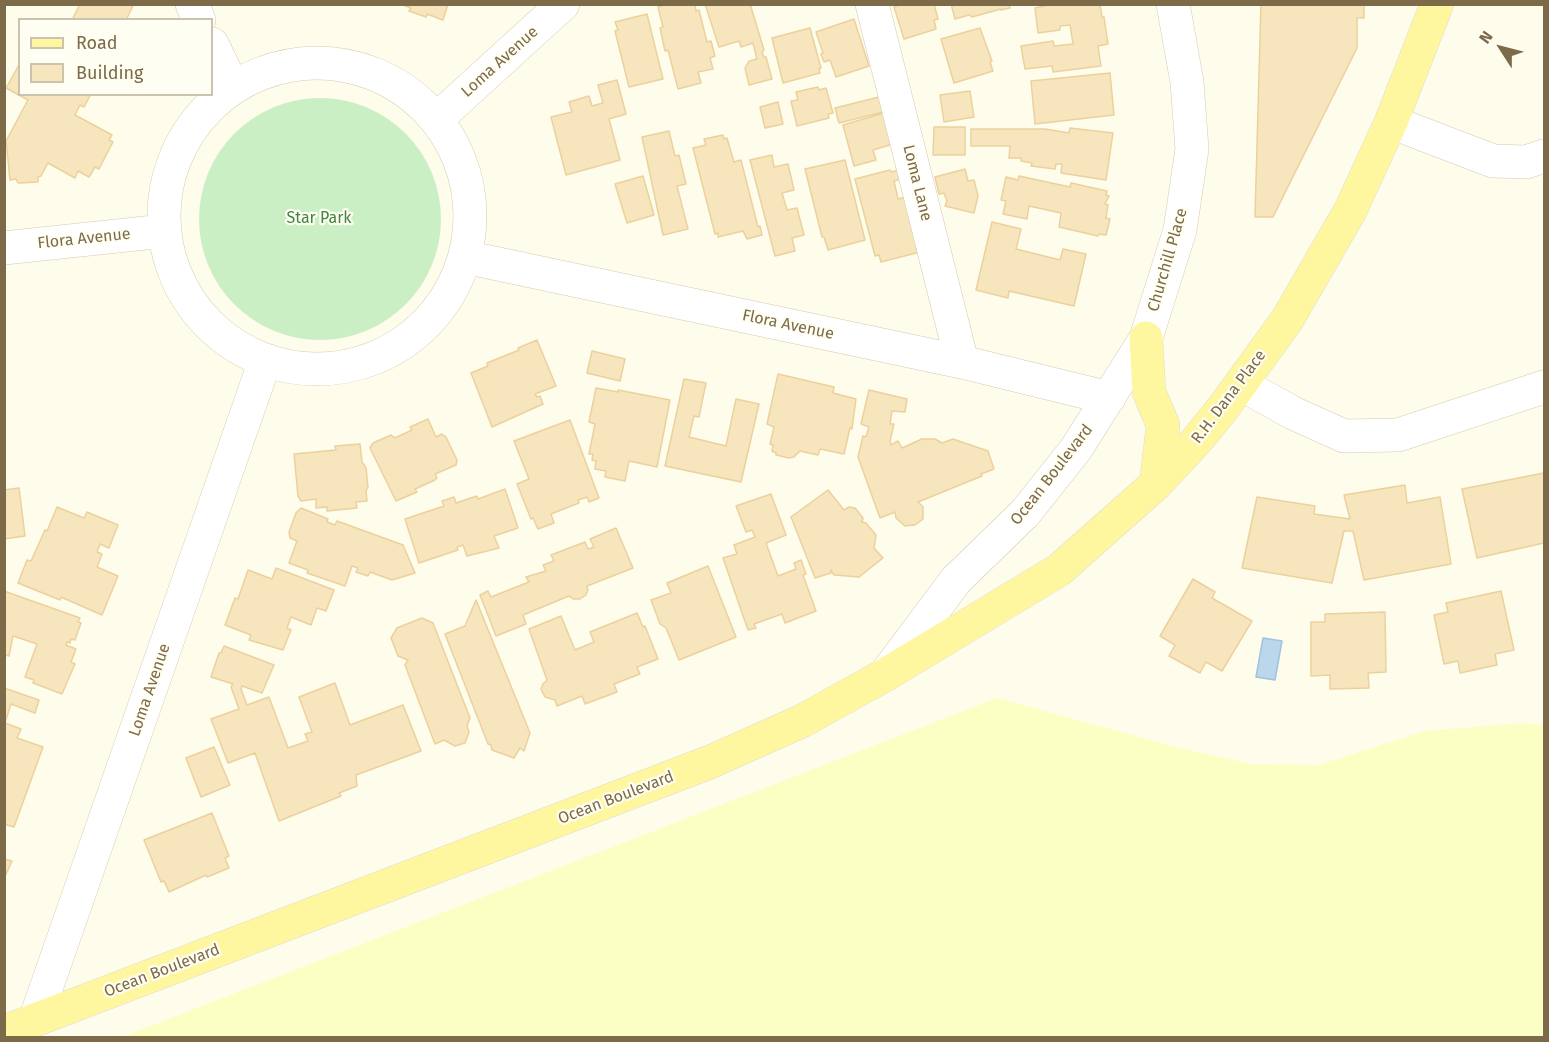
<!DOCTYPE html>
<html>
<head>
<meta charset="utf-8">
<style>
	body { margin:0 }
	#map { position:relative; width:1549px; height:1042px; overflow:hidden; background:#fefcea; font-family:"Fira Sans",sans-serif }
	canvas { display:block }
	.frame { position:absolute; inset:0; border:6px solid #7d6a49; pointer-events:none }
	.legend { position:absolute; left:18px; top:18px; width:195px; height:78px; box-sizing:border-box; background:#fffef2; border:2px solid #cbc3ae; margin:0; padding:8px 10px; list-style:none; font-size:18px; color:#7d6a49 }
	.legend li { display:flex; align-items:center; gap:12px; height:30px }
	.legend b { width:30px; border:2px solid #cbc3ae }
	.north { position:absolute; left:1471px; top:18px; width:60px; height:60px; -webkit-text-stroke:4px #fffef2; paint-order:stroke; rotate:306deg; font-size:16px; font-weight:700; line-height:24px; text-align:center; color:#7d6a49 }
	.north::after { content:''; display:block; margin:auto; width:21px; height:27px; background:#7d6a49; clip-path:polygon(50% 0,100% 100%,50% 72%,0 100%) }
</style>
</head>
<body>
<div id="map">
<canvas width="1549" height="1042"></canvas>
<div class="frame"></div>
<ul class="legend">
<li><b style="height:8px;background:#fff6a0"></b>Road</li>
<li><b style="height:16px;background:#f7e5be"></b>Building</li>
</ul>
<div class="north">N</div>
</div>
<script>
const ctx = document.querySelector('canvas').getContext('2d');
ctx.lineJoin = 'round';
function fill(path, color) { ctx.fillStyle = color; ctx.fill(path, 'evenodd'); }
function stroke(path, color, width, dash) { ctx.strokeStyle = color; ctx.lineWidth = width; ctx.lineCap = dash ? 'butt' : 'round'; ctx.setLineDash(dash || []); ctx.stroke(path); }
function label(font, color, halo, rows, align = 'center') {
  ctx.font = font + ' "Fira Sans",sans-serif'; ctx.lineWidth = 4.5; ctx.setLineDash([]); ctx.textBaseline = 'middle'; ctx.strokeStyle = halo; ctx.fillStyle = color; for (const [text, x, y, turn = 0] of rows) {
    ctx.save(); ctx.translate(x, y); ctx.rotate((+turn || 0) * Math.PI / 180); ctx.textAlign = isNaN(turn) ? turn : align; if (halo) ctx.strokeText(text, 0, 0); ctx.fillText(text, 0, 0); ctx.restore();
  }
}
fill(new Path2D(`
	M199 219a121 121 0 1 1 242 0a121 121 0 1 1-242 0Z`), '#cbefc5');
fill(new Path2D(`
	M997 698 1176 747 1250 764 1319 765 1425 731 1521 723 1544 725V1037H122Z`), '#fcffc3');
const water = new Path2D(`
	M1263 638 1282 641 1275 680 1256 677Z`);
fill(water, '#bbd7eb');
stroke(water, '#a0c3de', 1.5);
const building = new Path2D(`
	M80 4H134L127 18 129 20H72Z
	M400 4H448L443 20 427 14 426 17 409 11 411 8Z
	M667 4H695L696 11 699 10 707 42 711 41 715 56 710 58 713 69 698 72 701 83 678 89 668 50 665 51 660 28 663 27 658 7Z
	M705 4H752L751 7 764 50 762 52 764 57H766L772 79 749 85 745 68 749 61 757 59 753 43 741 47 739 41 719 47Z
	M901 4H934L938 19 934 20 936 29 904 39 894 7Z
	M951 4H1011L1009 5 1010 8 1001 10V9L972 17 969 15 955 19Z
	M1054 4H1100L1102 17H1104L1108 44 1098 46 1101 66 1053 72 1052 66 1025 69 1021 46 1053 41 1054 46 1073 44 1070 25 1060 26V30L1038 33 1035 8Z
	M1261 4H1364V18H1357V48L1273 217H1255Z
	M647 14 663 79 629 87 615 31 618 30 615 22Z
	M854 19 869 66 836 77 830 60 824 62 821 54 823 53 816 32Z
	M810 28 821 68 819 69 820 73 783 83 772 38Z
	M980 28 992 61 990 62 993 71 954 83 941 39Z
	M20 63V94H91L84 107 80 105 75 115 112 135 109 140 113 142 99 169 95 167 89 177 78 171 75 178 48 163 41 176 38 177V182L18 183 16 179 10 180 6 141 28 100 6 88Z
	M1110 73 1114 115 1035 124 1031 81Z
	M617 80 626 114 609 119 620 160 566 175 551 117 572 112 569 102 589 96 592 106 603 103 598 85Z
	M818 87 819 90 826 88 833 113 828 114 829 118 797 126 791 101 798 100 796 92Z
	M970 91 974 117 944 122 940 95Z
	M879 97 883 112 839 123 835 108Z
	M778 102 783 124 765 128 760 107Z
	M884 113 893 144 873 150 876 160 854 166 843 125Z
	M934 127H965V155H933Z
	M1070 128 1113 133 1106 180 1061 173 1062 164H1056L1055 169 1031 166 1032 163 1021 161V158H1009L1010 146H971V129H1045L1069 133Z
	M669 131 675 156 679 155 686 184 677 186 688 229 663 235 642 137Z
	M723 135 724 139 727 138 734 162 741 160 758 227 760 226 762 235 747 239 743 231 718 237V233L715 234 693 148 706 145 704 139Z
	M772 155 774 167 788 164 794 190 782 193 787 210 797 208 804 235 792 238 795 251 775 256 750 160Z
	M845 160 865 240 828 250 824 237H822L805 169Z
	M965 169 968 181 974 180 978 196 974 213 945 206 947 201 944 193 939 194 935 177Z
	M890 170 891 172 899 170 901 179 894 181 898 199 906 197 920 252 881 262 879 255 875 256 855 179Z
	M643 176 654 215 627 223 615 184Z
	M1019 176 1070 187 1071 183 1107 191 1106 195 1109 196 1105 204 1108 205 1106 218 1110 219 1106 235 1099 234 1098 236 1059 227 1061 213 1029 206 1027 219 1003 214 1006 201 1001 200 1006 177 1018 180Z
	M992 222 1021 229 1016 249 1060 260 1063 249 1086 254 1074 306 1009 291 1008 298 976 290Z
	M537 340 556 386 535 394 537 397 540 396 543 404 492 427 471 373 488 366 487 363 519 350 518 348Z
	M592 351 625 359 620 381 587 373Z
	M778 374 834 387 833 393 856 399 852 429 850 428 844 454 820 449 818 455 800 451 794 457 789 458 776 455V453L772 451 773 445 770 444 774 427 767 424Z
	M684 379 706 383 699 417 694 416 689 437 726 446 736 399 759 404 741 482 665 466Z
	M596 388 618 392V390L670 400 657 467 629 461 625 481 605 477 606 471 595 469 596 461 592 460 593 454H589L595 424 589 422Z
	M869 390 907 399 905 412 892 411 890 424H894L890 441 891 445 898 441 902 448 922 439H935L942 443 953 439 988 451 994 469 981 474 982 476 918 502 923 507V519L915 525 905 526 896 518 895 512 880 518 858 457 863 436 866 437 869 427 861 424Z
	M428 419 436 437 442 434 446 437 457 460 456 465 435 474 437 478 435 480 415 489 417 492 396 501 370 448 373 443 391 435 395 438 412 430 410 427Z
	M570 420 599 498 589 502 587 497 578 500 579 503 551 514 554 523 538 529 533 518 531 519 517 484 529 479 514 441Z
	M360 444 362 462 366 468 368 487 366 491 367 501 356 502 357 508 327 511V507L316 508V499L301 501 298 496 294 454 336 450 335 446Z
	M1544 473V543L1477 558 1462 489Z
	M1405 485 1407 503 1440 497 1451 564 1364 580 1353 531H1344L1332 583 1242 568 1257 497 1315 506 1314 514 1350 519 1344 495Z
	M19 488 25 536 4 539V490Z
	M505 489 518 528 494 536 499 548 467 556 463 545 457 547 458 550 419 563 405 519 444 506 442 501 454 497 456 503 477 496 478 499Z
	M828 490 844 510 849 507 855 508 863 518 862 522 866 523 876 535 874 548 883 558 859 577 834 575 831 570V573L815 578 791 517Z
	M771 494 786 535 766 543 778 576 796 569 794 563 801 560 806 574 803 575 816 611 785 623 782 614 754 624 756 628 748 630 723 558 737 554 734 545 755 537 752 530 746 532 736 506Z
	M57 507 84 518 87 512 118 525 109 548 100 544 97 552 102 554 97 567 118 576 102 615 61 597 60 600 18 583 27 560 31 561 45 530 47 531Z
	M301 508 328 519 327 522 335 525 337 521 403 545 415 573 392 580 370 572 368 576 356 572 358 568 352 566 345 586 307 573 308 570 289 563 297 541 290 538 289 532 296 513Z
	M616 528 633 568 587 586 588 590 586 595 580 599H573L569 596 523 615 526 624 496 636 480 595 488 591 491 597 529 582 526 577 546 571 543 565 554 561 551 555 585 542 588 549 594 547 590 539Z
	M708 566 736 637 679 660 666 628 660 624 651 600 671 593 667 583Z
	M276 568 334 590 326 611 317 608 311 625 291 617 287 628 291 630 283 650 249 640 251 635 225 625 235 598 238 599 248 570 272 579Z
	M1193 579 1215 592 1212 598 1252 621 1222 671 1206 662 1200 673 1169 656 1175 645 1160 636Z
	M4 591 80 618 78 622 81 623 75 640 71 639 70 643 67 642 66 645 76 649 71 662 75 664 62 694 33 683 34 680 25 677 37 644 13 636 9 656 6 655 4 660Z
	M1501 591 1514 650 1495 654 1497 665 1460 673 1458 661 1444 664 1434 615 1448 612 1446 603Z
	M476 600 530 733 524 751 520 748 514 758 492 750 491 745 488 744 445 634 465 626Z
	M1385 612 1386 672 1368 673 1369 688 1330 689V675L1311 676V622H1325V614Z
	M637 613 643 627 645 626 658 659 637 667 640 674 614 684 617 692 585 704 582 696 557 706 555 700 545 697 541 689 543 684 547 680 529 629 561 616 575 650 594 642 590 632Z
	M422 618 433 623 470 718 467 726 469 732 465 743 455 746 444 740 435 744 405 665 408 660 398 656 391 638 397 628Z
	M224 646 274 665 262 693 242 686 241 689 247 705 269 697 288 748 308 741 305 734 312 732 299 697 335 683 350 725 403 705 421 751 356 775 357 786 339 793 341 796 279 821 255 753 228 763 211 719 239 709 231 687 233 684 211 677 219 653H221Z
	M4 688 39 700 35 713 11 704 5 723 21 729 17 738 43 747 14 827 4 824Z
	M214 747 230 785 201 797 186 758Z
	M212 813 229 856 225 858 229 868 207 877 206 875 169 892 164 881 161 882 144 840Z
	M4 859 12 861 4 879Z`);
fill(building, '#f7e5be');
stroke(building, '#ecd19d', 1.5);
const minor = new Path2D(`
	M192 4 199 20
	M872 4 962 362
	M212 44 233 87
	M164 216a153 153 0 1 1 306 0a153 153 0 1 1-306 0Z
	M437 119 563 4
	M1391 122 1493 161 1526 162 1544 156
	M4 248 164 231
	M465 257 962 362 1109 398
	M1241 384 1293 413 1344 436 1398 435 1544 387
	M885 675 956 580 1025 513 1076 449 1146 338 1180 230 1192 149 1187 82 1173 4
	M35 1020 265 361`);
const major = new Path2D(`
	M1146 338 1149 392 1163 425 1156 484
	M4 1032 710 762 802 721 885 675 1059 570 1156 484 1197 440 1223 408 1287 320 1350 211 1391 122 1437 4`);
stroke(minor, '#d5cbb0', 34);
stroke(major, '#e0dbd3', 34);
stroke(minor, '#fff', 33);
stroke(major, '#fff6a0', 33);
label('16px', '#7d6a49', '#fffef2', [
	["Loma Avenue",500,62,-42],
	["Loma Lane",917,183,76],
	["Flora Avenue",84,239,-6],
	["Churchill Place",1168,260,-74],
	["Flora Avenue",788,325,12],
	["R.H. Dana Place",1229,397,-53],
	["Ocean Boulevard",1052,475,-52],
	["Loma Avenue",150,690,-71],
	["Ocean Boulevard",616,798,-21],
	["Ocean Boulevard",162,971,-21]
]);
label('16px', '#40843f', '#fffef2', [
	["Star Park",319,219]
]);
</script>
</body>
</html>
